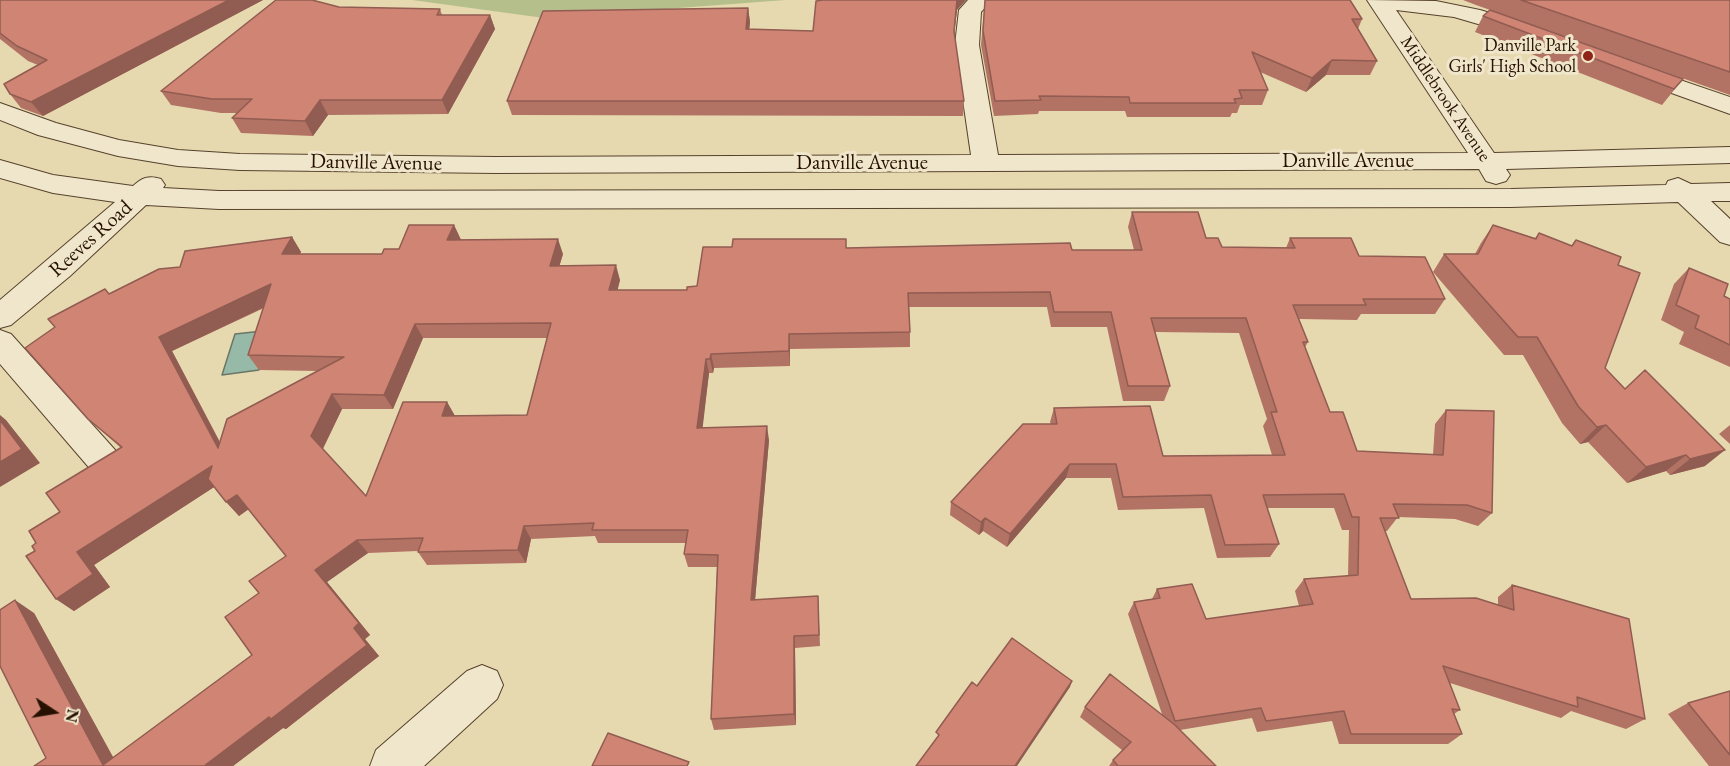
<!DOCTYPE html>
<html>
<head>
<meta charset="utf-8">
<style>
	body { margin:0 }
	#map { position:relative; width:1730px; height:766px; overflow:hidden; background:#e7d9af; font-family:"EB Garamond",serif }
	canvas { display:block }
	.north { position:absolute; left:24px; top:682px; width:60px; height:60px; -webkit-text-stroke:4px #efe6cb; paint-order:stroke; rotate:102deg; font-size:16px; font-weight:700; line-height:24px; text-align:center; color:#261000 }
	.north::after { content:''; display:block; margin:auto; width:21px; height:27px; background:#261000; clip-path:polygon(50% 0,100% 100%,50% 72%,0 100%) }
</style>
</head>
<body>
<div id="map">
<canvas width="1730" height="766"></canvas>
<div class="north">N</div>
</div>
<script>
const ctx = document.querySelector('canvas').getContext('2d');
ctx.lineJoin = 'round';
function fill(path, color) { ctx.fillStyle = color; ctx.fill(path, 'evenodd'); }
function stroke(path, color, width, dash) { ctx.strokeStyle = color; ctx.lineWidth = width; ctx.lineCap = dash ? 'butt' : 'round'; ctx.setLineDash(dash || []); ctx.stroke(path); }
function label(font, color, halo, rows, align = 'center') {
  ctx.font = font + ' "EB Garamond",serif'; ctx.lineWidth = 6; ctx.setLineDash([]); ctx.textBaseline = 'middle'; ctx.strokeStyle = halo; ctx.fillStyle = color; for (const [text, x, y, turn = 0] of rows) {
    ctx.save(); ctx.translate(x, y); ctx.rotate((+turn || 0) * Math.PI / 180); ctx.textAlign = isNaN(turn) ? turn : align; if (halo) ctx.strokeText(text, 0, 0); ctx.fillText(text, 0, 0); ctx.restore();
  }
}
fill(new Path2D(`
	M412 0H786L544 18Z`), '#b4bf8c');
const water = new Path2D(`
	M272 330 259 370 222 375 235 334Z`);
fill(water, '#97baa8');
stroke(water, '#6a7665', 1.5);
const minor = new Path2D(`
	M968 0H992L981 12 979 45 998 155 1468 153 1367 0 1436 1 1480 10 1534 26 1538 31 1534 36 1526 38 1454 17 1396 10 1494 153 1730 147V163L1506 169 1510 175 1506 181 1496 184 1486 181 1479 169 496 173 240 170 178 166 118 156 38 135 0 120V103L56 123 119 140 178 150 240 154 496 157 971 155 955 45 959 10Z
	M1636 65 1730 97V114L1627 77 1624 72 1627 67Z
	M0 160 53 175 133 186C142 178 148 175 161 179L165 185 163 188 219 191 1511 189 1666 185 1668 181 1678 178 1691 184 1730 183V201H1711L1730 219V245L1720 242 1678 202 1511 207 219 209 146 205 70 276 11 325 0 328V300L115 202 53 193 0 178Z
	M0 330 11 334 116 451 122 461 116 471 104 476 92 471 0 364Z
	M482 665 497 671 503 685 497 699 424 766H370L376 750 467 671Z`);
stroke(minor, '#56422c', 2);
fill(minor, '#efe6cb');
fill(new Path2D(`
	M0 0H263L43 116 21 108 10 94 38 65 28 61 0 39Z
	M823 0H966L957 10 954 32 964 101 963 116 512 115 507 101 748 8 750 22 749 29 813 31Z
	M985 0 1362 19 1358 29 1377 61 1370 75H1326L1306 92 1260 72 1268 90 1262 105H1240L1237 113H1232L1230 117H1127L1125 111H1039L1038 114 994 116 981 45Z
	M1463 0H1730V95L1476 5Z
	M339 7 440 9 442 15H490L495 29 448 114 328 115 313 136 241 133 232 118 238 113H221L171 105 161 91Z
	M1483 16 1683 79 1662 105 1475 32Z
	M1132 212 1206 238 1222 247 1286 248 1290 238 1359 256 1445 299 1435 314H1361L1357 320 1299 319 1308 342 1305 347 1330 412 1357 451 1433 455 1435 424 1446 410 1492 513 1478 526 1455 519 1398 517 1387 531H1385L1411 599 1498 605V597L1512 585 1645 719 1626 729 1571 711 1561 718 1450 683 1460 710 1454 714 1462 734 1448 744H1339L1332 721 1257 732 1252 718 1180 730 1216 766H1109L1113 760 1122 750 1080 717 1085 707 1162 714 1128 614 1134 602 1152 599 1157 589 1206 619 1299 606 1295 591 1304 579 1348 576 1349 530H1342L1334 508H1267L1279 544 1270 557 1217 558 1204 508 1118 510 1111 478H1066L1007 547 983 531 979 535 950 515 951 502 1051 424 1050 422 1054 408 1163 456 1272 455 1263 426 1267 419 1239 333 1155 332 1170 386 1164 401H1123L1107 327H1051L1047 307H909L910 332V347L790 349V366L714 368 713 373H709L702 428 769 440 755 600 818 596 820 646 795 648 796 725 714 730 711 719 717 567H688L684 554 686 543H598L595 536 531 539 526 563 427 565 418 552V551L368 553 327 582 370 635 365 639 379 656 286 729 283 728 233 766 46 758 34 613 113 758 252 655 259 593 286 556 249 509 239 516 214 487 94 565 110 587 74 611 56 599 35 551 36 543 60 512 121 448 88 419 109 294 180 267 292 237 301 252 300 254H382L399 249 454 225 461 240 563 254 559 266 620 280 617 290H687L846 248 1072 250H1134L1128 227ZM264 308 248 355 259 370 318 371 220 442 172 351ZM423 338H547L527 415 455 416 447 402 366 496 323 449 342 409H393Z
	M1493 225 1535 238 1539 233 1571 246 1576 240 1618 265 1605 368 1625 389 1705 466 1670 475 1666 471 1627 483 1588 442 1580 444 1562 423 1523 355H1504L1433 272 1444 254H1475L1481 243Z
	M1689 268 1724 296 1730 299V367L1679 344 1684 332 1661 320 1674 284Z
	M1730 425V444L1719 434Z
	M1730 691V766H1709L1668 714 1688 703Z`), '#b27264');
fill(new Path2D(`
	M229 0H263L43 116 31 102Z
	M957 0H966L957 10 953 45Z
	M748 8 750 22 748 43 746 29Z
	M490 15 495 29 448 114 442 100Z
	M1332 60 1326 75 1306 92 1312 78Z
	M320 100 328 115 313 136 305 121Z
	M454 225 461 240H447Z
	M292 237 301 252 292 268 282 254Z
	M558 239 563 254 555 281 550 266Z
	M616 265 620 280 614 305 609 290Z
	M271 284 281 299 172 351 230 462 218 448 159 337Z
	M415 324 423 338 393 409 384 395Z
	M789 334 790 349V366L789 351Z
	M711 354 714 368 713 373 710 359Z
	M706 359 709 373 701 442 697 428Z
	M332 394 342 409 322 450 311 436Z
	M447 402 455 416H442Z
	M0 415 6 420 40 463 0 487Z
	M1606 425 1588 442 1580 444 1597 427Z
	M767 426 769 440 754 612 751 600Z
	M1725 450 1705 466 1670 475 1690 459Z
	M1686 455 1666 471 1627 483 1646 467Z
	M1070 464 1066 478 1007 547 1010 534Z
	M212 466 225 480 94 565 110 587 74 611 56 599 77 552Z
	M237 495 250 508 239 516 226 502Z
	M985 518 983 531 979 535 981 522Z
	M524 526 531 539 526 563 518 550Z
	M357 540 368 553 327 582 370 635 365 639 379 656 286 729 283 728 233 766H204L354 628 315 570Z
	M15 600 34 613 118 766 103 765Z
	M794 636 795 648 796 725 794 714Z
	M1072 681 1070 687 1017 766H1015Z`), '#915c51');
const building = new Path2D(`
	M0 0H229L31 102 10 94 4 84 47 60 17 46 0 33Z
	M276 0H312L339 7 440 9 437 15H490L442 100H320L305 121 232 118 252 99H212L161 91Z
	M823 0H957L954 31 964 101H507L543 11 748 8 746 29 813 31 816 1Z
	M985 0H1350L1362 19H1352L1377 61 1332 60 1312 78 1252 52 1268 90H1239L1242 98 1234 99 1236 103H1130L1129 97 1039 96 1041 100 995 101 983 31Z
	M1521 0H1730V72Z
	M1490 10 1683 79 1674 89 1483 16Z
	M1132 212H1198L1206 238H1218L1222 247 1295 248 1290 238H1351L1359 256 1425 257 1445 299H1363L1366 305H1293L1308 342H1303L1330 412H1343L1357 451 1443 455 1446 410 1494 411 1492 513 1467 505 1393 504 1399 518H1380L1411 599 1476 598 1514 610 1512 585 1629 619 1645 719 1577 697 1578 707 1443 666 1460 710 1452 709 1462 734H1351L1344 711 1266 721 1261 708 1175 721 1134 602 1160 598 1157 589 1192 584 1206 619 1313 604 1304 579 1358 575 1359 517H1352L1344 494 1263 495 1279 544 1225 545 1211 495 1123 497 1116 464H1070L1010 534 985 518 981 522 951 502 1023 424H1057L1054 408 1150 406 1163 456 1285 455 1271 412H1277L1246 318H1151L1170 386H1128L1111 312H1054L1050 292 908 293 910 332 789 334V351L711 354 710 359H706L697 428 767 426 751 600 818 596 819 635 794 636V714L711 719 718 555 684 554 688 530H592L594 523 524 526 518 550 418 552 423 538 357 540 315 570 359 623 354 628 367 645 271 719 269 717 204 766H34L46 758 0 666V610L15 600 103 765 252 655 225 617 259 593 249 581 286 556 237 495 226 502 208 479 212 466 77 552 93 574 56 599 26 556 35 551 32 546 36 543 29 531 60 512 46 493 122 447 88 419 25 348 55 327 48 319 105 289 109 294 159 269 180 267 185 251 292 237 282 254H382L384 249H399L409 225H454L447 240 558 239 550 266 616 265 609 290H687V287L697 286 703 247H732L733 239H846V248L1070 243 1072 250H1142ZM271 284 248 355 344 357 227 419 218 448 159 337ZM551 323 527 415 442 416 447 402H403L366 496 311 436 332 394 384 395 415 324Z
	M1493 225 1536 239 1539 233 1572 246 1576 240 1621 257 1618 265 1640 273 1605 368 1625 389 1645 370 1725 450 1690 459 1686 455 1646 467 1606 425 1597 427 1578 406 1537 337H1518L1444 254H1478Z
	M1689 268 1728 284 1724 296 1730 299V345L1695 328 1699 316 1676 305Z
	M0 420 22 449 0 462Z
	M1012 638 1072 681 1015 766H916L939 735 936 732 972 682 977 686Z
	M1110 674 1175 725 1216 766H1118L1113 760 1131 742 1085 707Z
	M1730 691V755L1688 703Z
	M608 733 689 762 687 766H592Z`);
fill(building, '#cf8474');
stroke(building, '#915c51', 1.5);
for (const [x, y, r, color] of [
	[1588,56,6,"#8f2418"]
]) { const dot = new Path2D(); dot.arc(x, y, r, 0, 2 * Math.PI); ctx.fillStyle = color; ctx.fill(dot); stroke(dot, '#efe6cb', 2); }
label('18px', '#261000', '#efe6cb', [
	["Danville Park",1576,46],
	["Girls' High School",1576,67]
], 'right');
label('18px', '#261000', '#efe6cb', [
	["Middlebrook Avenue",1445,99,56]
]);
label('21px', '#261000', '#efe6cb', [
	["Danville Avenue",1348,161],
	["Danville Avenue",376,163,1],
	["Danville Avenue",862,163],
	["Reeves Road",91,239,-42]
]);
</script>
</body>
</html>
